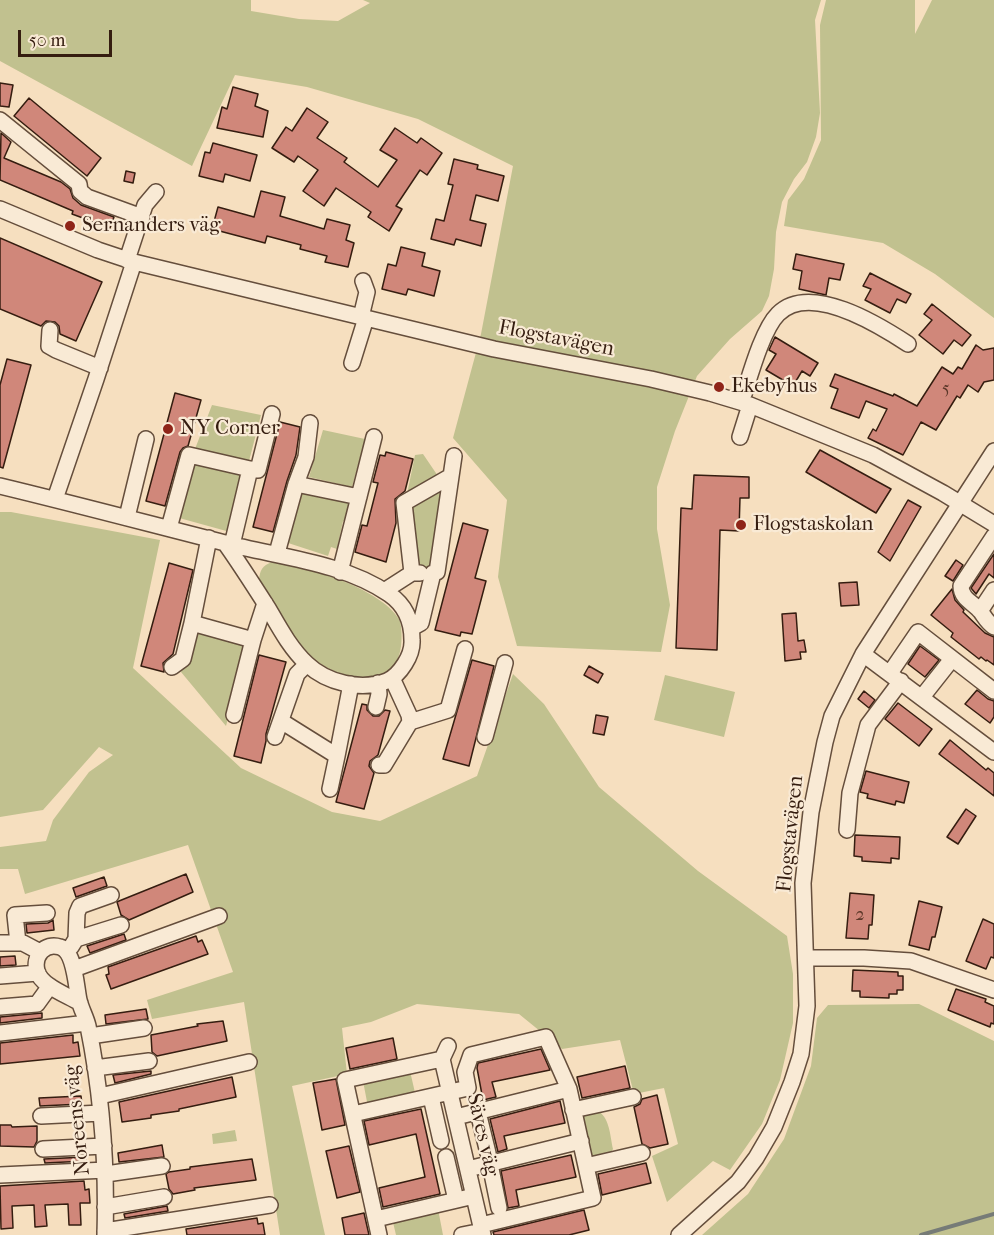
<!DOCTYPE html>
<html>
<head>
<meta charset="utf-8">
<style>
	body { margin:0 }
	#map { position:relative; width:994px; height:1235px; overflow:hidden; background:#f6dfbf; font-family:"IM FELL French Canon",serif }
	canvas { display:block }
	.scale { position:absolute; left:18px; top:30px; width:94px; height:27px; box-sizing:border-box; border:3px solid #351d10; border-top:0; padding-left:8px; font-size:18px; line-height:21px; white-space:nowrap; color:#351d10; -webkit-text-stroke:4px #f9ead5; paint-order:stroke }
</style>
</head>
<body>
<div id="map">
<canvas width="994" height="1235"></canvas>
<div class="scale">50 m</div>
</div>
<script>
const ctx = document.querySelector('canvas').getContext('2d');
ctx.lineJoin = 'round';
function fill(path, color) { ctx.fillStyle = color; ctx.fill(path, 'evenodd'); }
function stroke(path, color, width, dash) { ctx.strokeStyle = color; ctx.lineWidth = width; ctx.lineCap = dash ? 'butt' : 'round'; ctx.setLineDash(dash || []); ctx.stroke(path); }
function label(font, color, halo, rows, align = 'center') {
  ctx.font = font + ' "IM FELL French Canon",serif'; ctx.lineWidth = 4.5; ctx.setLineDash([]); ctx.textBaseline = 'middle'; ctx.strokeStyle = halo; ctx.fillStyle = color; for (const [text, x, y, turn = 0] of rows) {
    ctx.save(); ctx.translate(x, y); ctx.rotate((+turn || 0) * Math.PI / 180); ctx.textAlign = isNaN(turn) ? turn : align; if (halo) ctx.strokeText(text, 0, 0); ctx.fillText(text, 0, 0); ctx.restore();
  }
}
fill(new Path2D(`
	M0 0H251V11L299 19 338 21 370 3 363 0H821L815 20 820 113 816 137 807 162 794 179 782 202 776 232 774 269 769 296 762 311 730 339 697 376 675 431 657 487V529L670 605 661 652 517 646 498 577 507 500 453 438 481 334 513 166 418 119 307 87 235 75 192 166 0 61Z
	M826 0H915V34L932 0H994V318L935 274 883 243 784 226 788 200 804 179 821 140 820 25Z
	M212 405 261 415 249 461 195 449Z
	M323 430 365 439 352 487 309 477Z
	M423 454 440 479 406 499 415 455Z
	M188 459 246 473 230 532 172 516Z
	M449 480 442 523H436L434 568H419L406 507Z
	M299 487 352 500 347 521H343L337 549 331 547 328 556 282 541Z
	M0 512H11L160 540 133 668 241 768 332 812 380 821 477 776 513 674 544 704 599 787 698 871 787 936 793 974V1023L780 1080 762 1124 730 1170 713 1161 667 1202 652 1156 678 1144 664 1088 634 1094 620 1040 562 1049 519 1014 417 1004 371 1022 342 1028 347 1074 292 1086 325 1235H280L244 1002 152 1019 147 1000 233 972 188 845 25 894 18 869H0V847L46 841 53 820 89 772 113 755 99 747 43 810 0 817Z
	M272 562C304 564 381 589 399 619 402 625 402 639 401 646 395 696 336 679 310 656 288 636 274 605 259 580 260 570 262 566 272 562Z
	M202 629 248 643 226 726 181 672 188 648Z
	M665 675 735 692 724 737 654 720Z
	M919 1004 994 1041V1235H702L748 1194 784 1139 811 1066 817 1018 828 1005Z
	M410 1071 416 1097 368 1107 363 1081Z
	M596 1110C610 1116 610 1136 613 1149L609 1156 591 1157 581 1119 584 1114Z
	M235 1130 237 1141 213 1144 212 1134Z
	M438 1209 443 1235H396L392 1218Z`), '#c1c18f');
stroke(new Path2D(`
	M921 1235 994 1214`), '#767b77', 4);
const building = new Path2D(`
	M0 83 13 85 9 107 0 106Z
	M233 87 258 94 255 106 268 111 263 137 217 128 222 107 227 109Z
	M29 98 101 158 87 176 14 116Z
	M307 108 328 122 317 138 347 158 344 162 378 187 397 160 380 150 395 128 417 143 421 138 442 153 427 175 420 170 396 206 402 209 389 231 368 217 371 212 336 188 324 206 303 191 318 170 298 156 294 162 272 148 286 127 292 131Z
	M1 133 11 142 4 158 61 182 70 189 73 198 81 205 114 217 110 228 72 214 73 211 0 180Z
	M213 143 257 155 250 181 225 174 223 182 199 176 205 152 210 153Z
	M454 159 478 165 477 169 504 176 498 201 476 195 470 220 486 224 481 246 456 239 454 245 431 239 436 219 444 221 453 185 448 184Z
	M126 171 135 173 133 183 124 181Z
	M261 191 285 197 280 216 324 229 327 219 350 225 346 240 354 243 348 267 325 262 327 256 300 249 301 245 267 236 265 243 212 229 218 207 254 217Z
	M0 238 102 282 76 341 60 334 59 326 55 322 46 321 41 326 0 309Z
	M401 247 425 253 422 266 440 271 434 296 408 289 406 295 382 289 388 264 396 266Z
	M796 254 844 264 840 280 829 278 826 295 799 289 802 271 793 269Z
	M870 273 911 294 906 303 897 299 890 313 865 300 871 289 863 286Z
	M932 304 971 335 962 346 954 340 943 354 919 335 932 320 924 314Z
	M775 337 818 363 810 376 802 371 793 386 766 370 776 354 769 350Z
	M976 345 983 350 994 348V380L984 382 978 392 968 385 960 398 957 396 936 430 921 422 903 455 868 438 873 429 876 431 887 409 866 401 859 418 831 408 838 389 830 386 835 374 893 396 894 394 917 406 942 367 953 374 958 367 962 369Z
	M7 359 31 365 3 468 0 467V385Z
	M175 393 201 400 188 446 183 448 180 452 165 506 146 501Z
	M280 422 300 427 296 455 287 481 273 532 253 527Z
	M820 450 891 489 876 513 806 472Z
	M386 452 413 459 405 491 395 499 396 523 386 562 355 552 362 525 367 526 378 483 373 482 380 455 385 456Z
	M694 475 749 477V498H740L739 531 720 530 717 650 676 648 681 508 692 509Z
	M908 500 921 507 890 561 878 552Z
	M463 523 488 530 475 578 486 581 472 634 461 632 460 636 435 630Z
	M994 554V578L989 574 976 594 971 588Z
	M956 560 963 565 953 581 945 576Z
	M169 563 193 570 173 654 163 663 164 672 141 666Z
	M857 582 859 605 841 606 839 583Z
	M952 589 955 600 964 610 963 612 985 633 994 637V665L987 660 986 661 981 657 979 659 951 637 953 633 931 615Z
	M796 613 798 641 804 640 806 652H800L801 659 785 661 782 614Z
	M920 646 939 660 925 677 908 664Z
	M259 655 286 662 266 734V741L261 763 234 756Z
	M472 660 494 666 469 766 443 759Z
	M589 666 603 674 598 683 584 675Z
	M977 690 988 699 994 701V717L990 723 965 704Z
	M864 691 875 700 869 708 858 699Z
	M898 703 932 729 919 746 885 719Z
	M362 704 367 705V710L373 716H379L385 710 390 711 378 755 370 761 369 766 374 773 364 809 336 802Z
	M596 715 608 717 604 735 593 733Z
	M950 740 986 770 988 768 994 773V796L939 754Z
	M866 771 909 782 904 803 896 801 895 805 867 798 868 794 860 792Z
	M966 809 976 816 958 844 947 837Z
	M855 835 900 837 899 859 891 858V863L862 861V857L854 856Z
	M186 874 193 892 129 920 121 915 117 902 119 901Z
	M104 877 107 886 76 897 73 888Z
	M850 893 874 895 872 925H869L868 939 846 938Z
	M919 901 942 907 935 937H932L929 950 909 945Z
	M983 919 994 924V958L991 957 986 969 966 961Z
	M53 920 54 930 27 933 26 924 48 923Z
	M124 934 126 940 90 953 87 946Z
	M196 936 198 942 202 940 208 954 111 989 106 975 109 974 108 967Z
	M15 956 16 965 0 966V957Z
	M853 970 898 972V976H903V990H897V994H889V998L860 997V991H852Z
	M956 989 986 999 985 1002 994 1006V1024L991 1023 990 1027 948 1010Z
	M146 1009 148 1019 106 1024 105 1015Z
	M42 1013V1018L0 1023V1017Z
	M223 1021 227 1041 157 1056 152 1052 151 1035 198 1026 197 1024Z
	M73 1035V1043L78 1042 80 1056 0 1064V1043Z
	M393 1038 397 1059 350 1069 346 1048Z
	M541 1049 550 1070 492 1082 496 1097 483 1100 477 1068 478 1063Z
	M625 1066 630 1088 582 1098 577 1077Z
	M151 1071V1074L115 1083 113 1075Z
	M232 1077 236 1097 179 1109V1111L151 1115V1118L122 1122 119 1102Z
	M336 1079 345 1125 322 1130 313 1083Z
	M657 1095 668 1144 650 1148 642 1144 634 1107 640 1104 642 1099Z
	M81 1096 82 1104 40 1106 39 1098Z
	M560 1101 565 1123 504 1136 507 1149 498 1152 490 1119Z
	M421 1109 440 1194 383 1207 379 1188 425 1177 416 1134 369 1145 364 1121Z
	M0 1125H11L12 1127 37 1126V1141L34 1147 0 1146Z
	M162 1145 164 1157 119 1162 118 1153Z
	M349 1146 360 1192 337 1198 326 1151Z
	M571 1155 576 1177 516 1190 519 1206 508 1208 501 1171Z
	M86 1157V1161L45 1163 44 1159Z
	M252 1159 256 1180 194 1188 195 1190 173 1194 169 1189 166 1174 169 1172 190 1169V1167Z
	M646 1163 651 1183 602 1195 598 1174Z
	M84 1181 85 1190 89 1189 90 1203H80L81 1225H69L68 1204 45 1205 47 1226 35 1227 34 1205 12 1206 13 1228 1 1229 0 1186Z
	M167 1206 168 1211 125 1218 124 1214Z
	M584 1210 589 1230 569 1235H494L493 1232Z
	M364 1213 369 1235H345L342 1218Z
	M257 1218 258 1224 263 1223 265 1235H187L186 1229Z`);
fill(building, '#d0877a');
stroke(building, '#351d10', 1.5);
const minor = new Path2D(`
	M0 120 79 184 80 191 87 197 142 217
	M0 209 98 250 134 262 494 349 651 379 710 393 750 405 873 455 943 493 994 524
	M127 260 145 205 156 192
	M361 317 367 292 363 281
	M50 330 49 346 56 350 100 368
	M352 363 366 318
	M744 394C751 372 763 329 778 314 810 282 879 325 908 344
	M740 437 750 405
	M250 469 258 470 272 414
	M296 484 359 497
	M0 486C75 504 150 524 225 543 278 557 342 562 389 594 405 605 412 621 412 640 413 655 400 675 387 681 361 691 327 683 307 664 290 648 279 627 268 608 254 586 240 564 225 543
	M55 499 96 379 134 262
	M127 517 146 439
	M169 528 189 455 250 469 232 545
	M994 536 961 586C961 599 974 603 981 612 986 619 987 622 994 627
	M209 538 192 623 253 640 265 603
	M277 553 296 484 306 457 310 423
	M340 572 374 437
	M412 573 404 503 451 476
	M384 591 412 573H420
	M980 611 994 590
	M412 628 421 623 433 573 437 572 454 456
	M863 654 994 752
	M172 667 183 659 192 623
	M890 673 918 632 994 691
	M922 697 952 659
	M376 707 379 694 378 683
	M234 715 253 640
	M281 721 337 756 351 684
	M410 722 448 710 465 649
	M275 737 297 674 307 664
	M485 737 505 663
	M379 765H384L410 722 409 715 392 678
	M330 789 337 756
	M847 830 850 793 868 725 901 681
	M76 939 77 913 80 906 111 895
	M0 943H23L40 952
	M18 943 15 915 47 913
	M71 947 76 939 121 925
	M807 958H864L911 961 994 990
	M74 969 219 916
	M0 976 38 973
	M80 1003C67 995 41 986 37 971 33 956 45 942 60 947 75 951 76 987 79 1000 81 1009 86 1017 88 1026 102 1095 107 1165 105 1235
	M0 1007 37 1004 50 986
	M0 1033 87 1023
	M90 1036 144 1028
	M448 1046 442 1059 483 1235
	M95 1068 149 1061
	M100 1096 249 1062
	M431 1097 441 1141
	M573 1110 633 1097
	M478 1112 488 1153
	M353 1114 468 1088 465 1072 471 1055 546 1037 569 1089 593 1198 481 1225
	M41 1116 101 1113
	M456 1117 569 1089
	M43 1149 104 1146
	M446 1157 456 1200
	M490 1164 499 1208
	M586 1166 642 1153
	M468 1169 581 1141
	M106 1174 162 1166
	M0 1175 106 1170
	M105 1207 164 1197
	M376 1219 474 1196
	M105 1231 270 1205
	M379 1235 345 1080 442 1059
	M462 1235 482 1231
	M679 1235 738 1182 756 1158 774 1127 792 1082 801 1054 807 1006 803 883 811 812 825 742 832 716 863 654 994 451`);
stroke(minor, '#654e3c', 18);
stroke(minor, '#f9ead5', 15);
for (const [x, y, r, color] of [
	[70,226,6,"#8f2418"],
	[719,387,6,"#8f2418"],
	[168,429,6,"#8f2418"],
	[741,525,6,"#8f2418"]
]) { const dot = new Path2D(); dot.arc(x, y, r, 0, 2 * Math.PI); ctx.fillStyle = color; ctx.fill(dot); stroke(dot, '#f9ead5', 2); }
label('18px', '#5c382a', null, [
	["5",946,390],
	["2",860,916]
]);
label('21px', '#351d10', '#f9ead5', [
	["Sernanders väg",82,226],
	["Ekebyhus",731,387],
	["NY Corner",180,429],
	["Flogstaskolan",753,525]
], 'left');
label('21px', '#351d10', '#f9ead5', [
	["Flogstavägen",556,339,11],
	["Flogstavägen",791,834,-84],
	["Noreens väg",78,1120,-96],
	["Säves väg",482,1135,77]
]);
</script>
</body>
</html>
